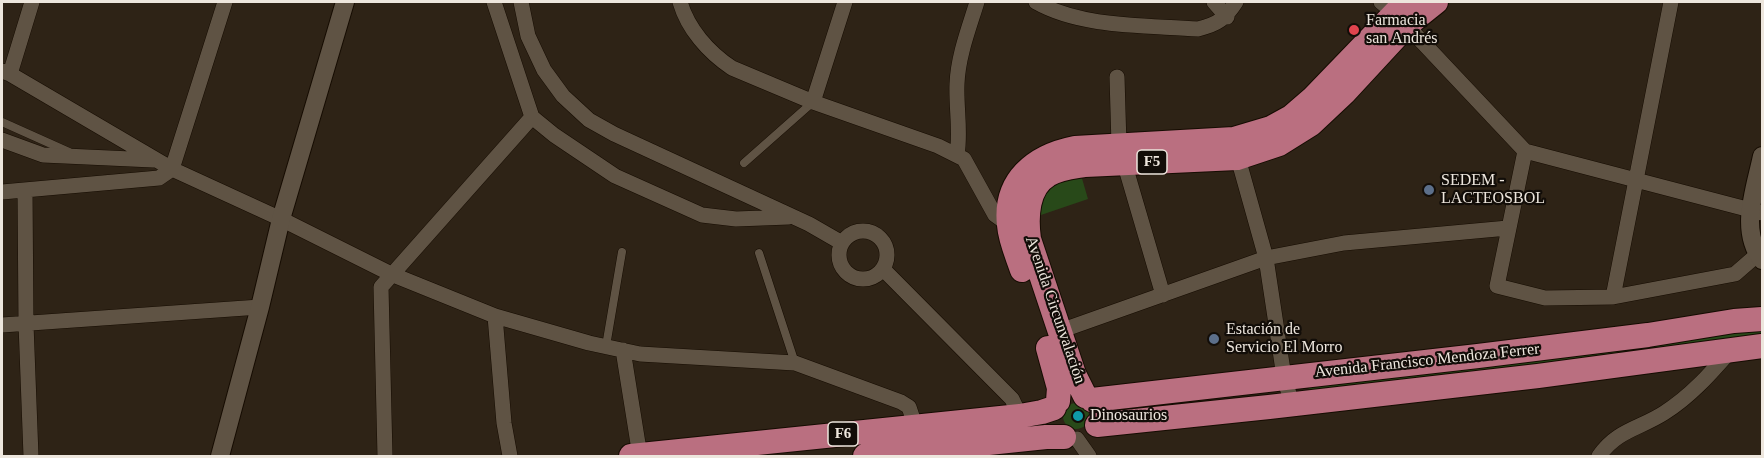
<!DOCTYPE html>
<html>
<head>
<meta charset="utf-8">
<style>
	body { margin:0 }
	#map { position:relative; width:1764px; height:458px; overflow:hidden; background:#2e2316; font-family:"Times New Roman",serif }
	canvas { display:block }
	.frame { position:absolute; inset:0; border:3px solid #ede6dd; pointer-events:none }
</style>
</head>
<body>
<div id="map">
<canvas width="1764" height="458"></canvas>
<div class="frame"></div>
</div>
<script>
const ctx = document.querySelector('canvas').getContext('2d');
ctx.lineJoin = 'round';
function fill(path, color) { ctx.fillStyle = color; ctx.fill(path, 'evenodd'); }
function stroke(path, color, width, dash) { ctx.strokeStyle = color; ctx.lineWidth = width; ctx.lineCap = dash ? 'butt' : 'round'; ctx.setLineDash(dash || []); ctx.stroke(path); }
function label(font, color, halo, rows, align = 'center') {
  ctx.font = font + ' "Times New Roman",serif'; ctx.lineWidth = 4.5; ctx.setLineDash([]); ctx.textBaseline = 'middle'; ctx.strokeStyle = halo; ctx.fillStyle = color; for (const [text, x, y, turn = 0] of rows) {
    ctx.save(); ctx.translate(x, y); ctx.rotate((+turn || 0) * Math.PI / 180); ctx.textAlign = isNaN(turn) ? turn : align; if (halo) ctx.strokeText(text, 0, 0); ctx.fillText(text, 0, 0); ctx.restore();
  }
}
fill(new Path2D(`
	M1081 175 1088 199 1038 216V207L1050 186Z
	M1762 328V337L1309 393 1308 384Z
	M1063 416a13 13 0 1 1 26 0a13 13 0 1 1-26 0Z`), '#284919');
const service = new Path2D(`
	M2 122 69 152
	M744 163 813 102
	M759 253 795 363
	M606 346 622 252`);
const minor = new Path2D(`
	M494 2 532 117 554 135 615 176 702 215 736 219 789 217
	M521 2 528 36 544 70 563 96 589 120 614 134 809 224 842 243
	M680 2C688 29 708 52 732 68L813 102 938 146 964 159 995 215 1009 225
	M1036 2C1082 28 1146 25 1198 29 1218 24 1225 19 1236 2
	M1214 2 1227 17
	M1381 2 1395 13 1525 151 1762 213
	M2 71 10 74 172 169 281 219 391 274 495 316 589 343 640 354 795 363 901 402 909 407 918 434
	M10 74 32 2
	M1117 77 1119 145 1163 295
	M813 102 845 2
	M2 140 43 155 153 160
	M1236 151 1266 258 1284 377 1292 404
	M1525 151 1497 286 1545 298 1613 297 1735 274 1758 254
	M957 155C961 132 956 108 957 84 958 56 969 28 977 2
	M25 190 26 324 31 456
	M2 192 159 178 172 169 225 2
	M839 255a24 24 0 1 1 48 0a24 24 0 1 1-48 0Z
	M883 269 1012 399 1020 416
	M1613 297 1671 2
	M495 316 504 423 510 456
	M2 325 260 307
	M1060 331 1266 258 1344 243 1508 228
	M623 350 640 456
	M1077 439 1089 456
	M385 456 381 287 532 117
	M1599 456C1617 430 1639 429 1664 413 1691 396 1711 373 1732 349`);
const tertiary = new Path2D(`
	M1762 156C1755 190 1739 230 1762 260
	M220 456 260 307 281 219 345 2`);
const trunk = new Path2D(`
	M1022 270C1017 255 1010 240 1009 225 1004 180 1035 156 1075 148L1234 139 1271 128 1291 117 1313 98 1395 13 1410 2
	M1048 348 1059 388 1058 401
	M1085 396 1074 374 1029 239C1026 217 1027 187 1048 175 1059 168 1073 167 1085 165L1237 158 1279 144 1311 124 1344 93 1406 26 1436 2
	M1092 400 1478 356 1648 335 1734 321 1762 319
	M1097 425 1269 407 1538 376 1762 346
	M631 456 1020 416 1042 412 1054 408
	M865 456 1046 437H1064`);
stroke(service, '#160c02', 9);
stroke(minor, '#160c02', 16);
stroke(tertiary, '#160c02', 20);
stroke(trunk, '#160c02', 26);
stroke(service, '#5f5344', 8);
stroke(minor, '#5f5344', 15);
stroke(tertiary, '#5f5344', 18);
stroke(trunk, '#ba6f80', 24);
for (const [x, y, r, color] of [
	[1354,30,6,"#e0444e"],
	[1429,190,6,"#5c6f8a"],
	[1214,339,6,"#5c6f8a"],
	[1078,416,6,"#0f9aa8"]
]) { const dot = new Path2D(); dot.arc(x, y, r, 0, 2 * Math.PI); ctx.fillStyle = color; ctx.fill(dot); stroke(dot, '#120d08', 2); }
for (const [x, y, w] of [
	[1152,162,30],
	[843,434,30]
]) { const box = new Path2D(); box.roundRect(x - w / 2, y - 12, w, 24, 4.5); ctx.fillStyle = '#120d08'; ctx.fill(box); stroke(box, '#ede6dd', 1.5); }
label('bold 15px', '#ede6dd', null, [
	["F5",1152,162],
	["F6",843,434]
]);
label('16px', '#ede6dd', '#120d08', [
	["Farmacia",1366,21],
	["san Andrés",1366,39],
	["SEDEM -",1441,181],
	["LACTEOSBOL",1441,199],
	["Estación de",1226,330],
	["Servicio El Morro",1226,348],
	["Dinosaurios",1090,416]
], 'left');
label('16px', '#ede6dd', '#120d08', [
	["Avenida Circunvalación",1055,310,71],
	["Avenida Francisco Mendoza Ferrer",1427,361,-6]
]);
</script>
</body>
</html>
